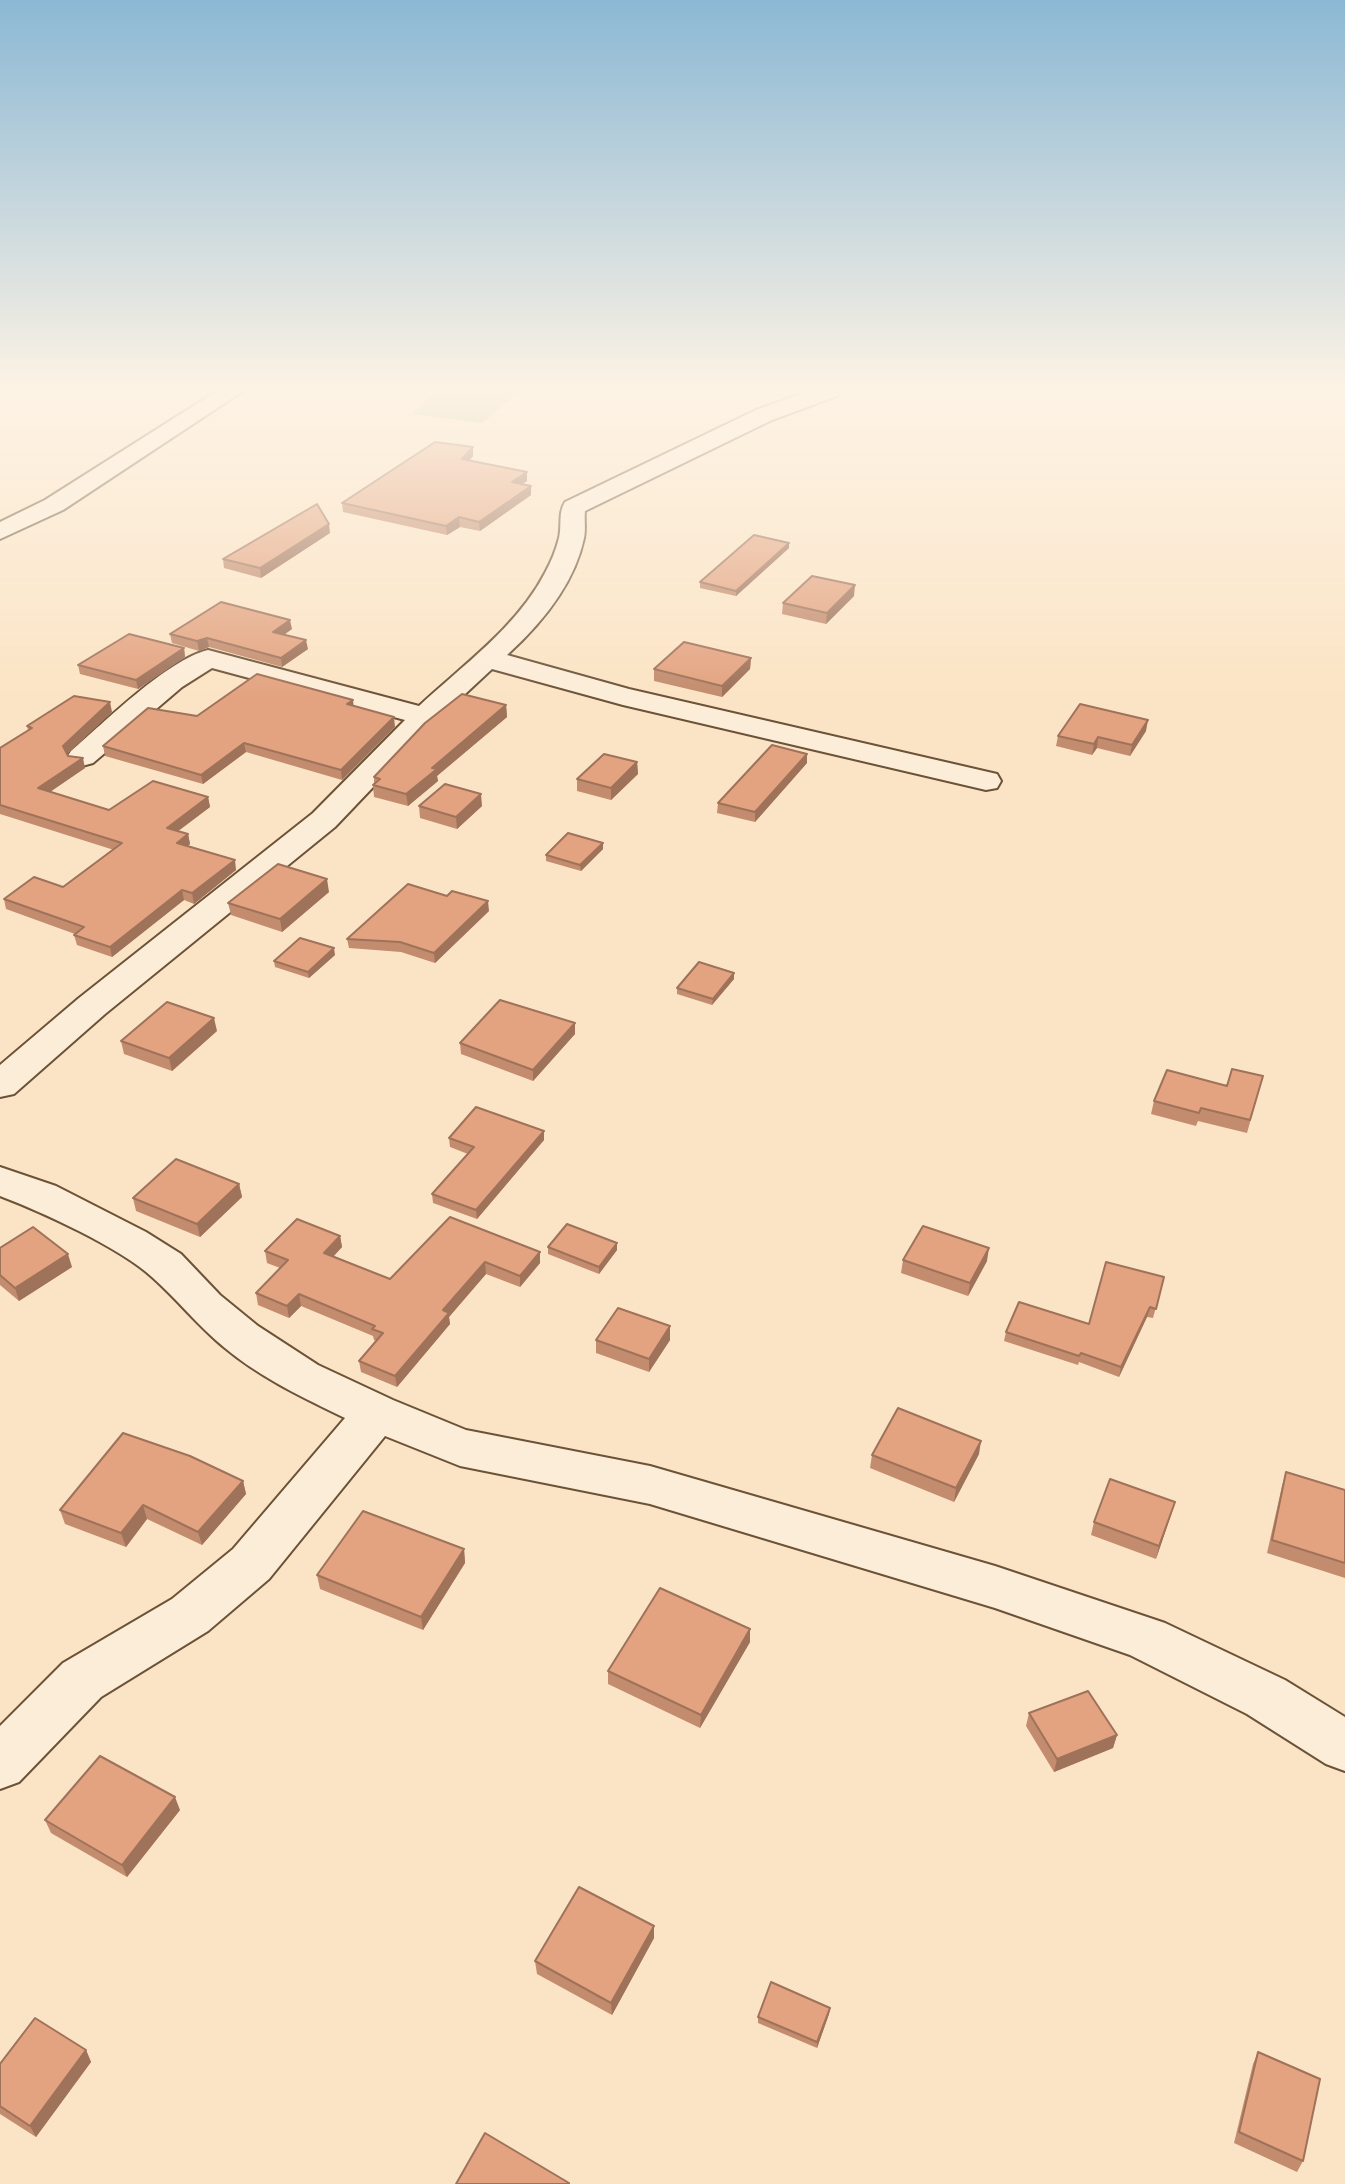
<!DOCTYPE html>
<html>
<head>
<meta charset="utf-8">
<style>
	body { margin:0 }
	canvas { display:block; background:#fbe4c5 }
</style>
</head>
<body>
<canvas width="1345" height="2184"></canvas>
<script>
const ctx = document.querySelector('canvas').getContext('2d');
ctx.lineJoin = 'round';
function fill(path, color) { ctx.fillStyle = color; ctx.fill(path, 'evenodd'); }
function stroke(path, color, width, dash) { ctx.strokeStyle = color; ctx.lineWidth = width; ctx.lineCap = dash ? 'butt' : 'round'; ctx.setLineDash(dash || []); ctx.stroke(path); }
fill(new Path2D(`
	M434 391H519L482 423 413 414Z`), '#b8c59a');
const minor = new Path2D(`
	M217 391H243L63 510 0 539V522L45 500Z
	M809 391H840L837 396 772 420 585 511C584 520 586 529 584 538 574 585 541 624 507 655L629 689 997 774 1001 781 997 788 986 790 623 705 492 669 435 722 335 827 105 1014 14 1094 0 1097V1065L79 998 313 813 405 720 212 668 182 687 93 763 82 766 71 763 67 757 71 751C105 722 167 660 208 650L419 706C463 665 517 627 545 573 551 562 556 550 559 538 562 525 558 513 565 502L756 410Z
	M0 1167 56 1186 146 1232 181 1254 220 1295 258 1326 318 1365 393 1400 466 1430 650 1466 995 1566 1165 1623 1285 1680 1345 1717V1771L1326 1764 1247 1714 1130 1655 995 1608 650 1504 460 1466 385 1436 269 1579 208 1631 101 1697 19 1782 0 1789V1726L63 1663 172 1599 233 1549 345 1418C304 1398 261 1378 225 1348 198 1326 177 1299 152 1277 119 1247 42 1212 0 1196Z`);
stroke(minor, '#6c5237', 4);
fill(minor, '#fcedd9');
fill(new Path2D(`
	M473 447V456L470 460 527 472V481L522 484 531 495 480 531 460 527 447 535 343 512 342 503Z
	M330 533 261 578 224 568 223 559Z
	M789 543V548L736 596 700 588V582Z
	M854 596 826 624 782 614 783 603Z
	M292 629 284 635 308 649 282 667 209 647 199 651 172 643 170 634Z
	M184 648 185 657 138 689 80 674 78 665Z
	M751 658 750 669 722 697 654 681V669Z
	M506 705 507 717 437 776 438 781 408 806 374 797 373 785 374 783V777Z
	M354 706 395 727 342 780 246 752 203 784 105 756 103 746 197 716Z
	M112 712 67 754 68 756 85 768 50 792 109 810 208 797 210 807 178 831 188 834 190 844 188 846 236 870 194 904 184 900 112 957 77 945 74 935 75 934 6 909 4 899 63 887 114 850 0 814V748L28 730 27 726Z
	M1146 731 1130 756 1097 748 1092 755 1056 746 1058 736Z
	M637 762 638 774 611 800 577 791V779Z
	M807 763 755 822 717 813 718 803Z
	M419 806H482L457 829 420 818Z
	M603 843V849L581 871 546 861V855Z
	M329 892 282 932 231 915 228 903Z
	M489 911 435 963 401 952 349 948 347 939Z
	M335 955 309 978 275 967 274 961Z
	M734 973V979L712 1005 677 994V988Z
	M575 1023V1034L533 1081 461 1054 460 1043Z
	M217 1031 172 1071 124 1054 121 1041Z
	M1263 1076 1247 1133 1198 1121 1196 1126 1151 1114 1154 1101Z
	M544 1131V1140L477 1219 433 1203 432 1194 468 1154 450 1147 449 1138Z
	M239 1184 242 1197 200 1237 136 1211 133 1198Z
	M340 1236 342 1247 334 1256 390 1279 540 1252V1263L520 1287 486 1274 449 1317 450 1324 397 1387 361 1372 359 1361 376 1341 374 1340 373 1336 301 1306 289 1318 258 1305 256 1293 280 1268 267 1263 265 1251Z
	M548 1247 617 1250 599 1274 548 1254Z
	M0 1248 72 1267 19 1301 0 1285Z
	M903 1260 987 1261 968 1296 901 1273Z
	M1164 1277 1153 1318 1147 1317 1119 1377 1079 1362 1078 1365 1004 1341 1006 1332 1089 1324Z
	M670 1326V1340L649 1372 596 1353V1340Z
	M979 1454 954 1502 870 1468 872 1455Z
	M1286 1472 1345 1490V1578L1267 1553 1282 1486Z
	M243 1481 246 1494 202 1545 147 1519 126 1547 65 1524 60 1510Z
	M1175 1502 1156 1559 1091 1535 1094 1522Z
	M464 1549 465 1563 423 1630 320 1589 317 1575Z
	M750 1629V1642L700 1728 608 1684V1671Z
	M1029 1713 1117 1735 1113 1748 1054 1772 1026 1726Z
	M180 1810 127 1877 51 1833 45 1820Z
	M654 1926V1938L612 2015 537 1974 535 1961Z
	M830 2008 829 2014 817 2048 758 2023V2017Z
	M86 2050 91 2062 36 2137 0 2114V2064Z
	M1258 2052 1303 2161 1297 2172 1234 2143 1253 2064Z`), '#c38c6e');
fill(new Path2D(`
	M473 447V456L463 467 462 459Z
	M527 472V481L512 491V482Z
	M531 486V495L480 531 479 522Z
	M459 517 460 527 447 535 446 526Z
	M329 524 330 533 261 578 260 568Z
	M789 543V548L736 596V591Z
	M855 585 854 596 826 624 827 613Z
	M290 620 292 629 274 641 273 632Z
	M207 638 209 647 199 651 197 641Z
	M306 640 308 649 282 667 281 658Z
	M184 648 185 657 138 689 136 680Z
	M751 658 750 669 722 697V686Z
	M353 700 354 709 347 704Z
	M110 702 112 712 65 756 63 746Z
	M506 705 507 717 437 776 438 781 408 806 406 794 432 768Z
	M394 717 395 727 342 780 341 770Z
	M1148 720 1146 731 1130 756 1132 745Z
	M1098 737 1097 748 1092 755 1094 744Z
	M244 743 246 752 203 784 201 775Z
	M807 754V763L755 822V812Z
	M83 758 85 768 41 798 38 788Z
	M637 762 638 774 611 800V788Z
	M481 794 482 806 457 829 456 817Z
	M208 797 210 807 169 838 167 828Z
	M188 834 190 844 179 853 177 843Z
	M603 843V849L581 871 580 865Z
	M235 860 236 870 194 904 192 893Z
	M327 879 329 892 282 932 280 919Z
	M182 890 184 900 112 957 110 947Z
	M488 901 489 911 435 963 434 953Z
	M334 948 335 955 309 978 308 972Z
	M734 973V979L712 1005 713 999Z
	M214 1018 217 1031 172 1071 169 1058Z
	M575 1023V1034L533 1081V1070Z
	M544 1131V1140L477 1219 476 1210Z
	M239 1184 242 1197 200 1237 197 1224Z
	M340 1236 342 1247 326 1264 324 1253Z
	M617 1243V1250L599 1274V1267Z
	M989 1248 987 1261 968 1296 970 1283Z
	M540 1252V1263L520 1287V1276Z
	M68 1254 72 1267 19 1301 15 1288Z
	M485 1262 486 1274 449 1317 450 1324 397 1387 395 1376 443 1310Z
	M299 1294 301 1306 289 1318 287 1306Z
	M1150 1307 1147 1317 1119 1377 1121 1367Z
	M670 1326V1340L649 1372V1359Z
	M981 1441 979 1454 954 1502 956 1488Z
	M243 1481 246 1494 202 1545 198 1532Z
	M1175 1502 1171 1515 1156 1559 1159 1546Z
	M143 1505 147 1519 126 1547 121 1533Z
	M464 1549 465 1563 423 1630 421 1617Z
	M750 1629V1642L700 1728 701 1715Z
	M1117 1735 1113 1748 1054 1772 1057 1759Z
	M175 1797 180 1810 127 1877 122 1865Z
	M654 1926V1938L612 2015 611 2003Z
	M830 2008 829 2014 817 2048V2042Z
	M86 2050 91 2062 36 2137 30 2126Z`), '#9f725a');
const building = new Path2D(`
	M435 442 473 447 462 459 527 472 512 482 531 486 479 522 459 517 446 526 342 503Z
	M317 504 329 524 260 568 223 559Z
	M754 535 789 543 736 591 700 582Z
	M812 576 855 585 827 613 783 603Z
	M221 602 290 620 273 632 306 640 281 658 207 638 197 641 170 634Z
	M129 634 184 648 136 680 78 665Z
	M684 642 751 658 722 686 654 669Z
	M257 674 353 700 347 704 394 717 341 770 244 743 201 775 103 746 148 708 197 716Z
	M462 694 506 705 432 768 437 769 406 794 373 785 380 779 374 777 425 723Z
	M74 696 110 702 63 746 68 756 83 758 38 788 109 810 153 781 208 797 167 828 188 834 177 843 235 860 192 893 182 890 110 947 74 935 84 927 4 899 34 877 63 887 122 843 0 805V748L32 728 27 726Z
	M1080 704 1148 720 1132 745 1098 737 1094 744 1058 736Z
	M772 745 807 754 755 812 718 803Z
	M604 754 637 762 611 788 577 779Z
	M445 784 481 794 456 817 419 806Z
	M568 833 603 843 580 865 546 855Z
	M278 864 327 879 280 919 228 903Z
	M408 884 447 896 452 891 488 901 434 953 400 942 347 939Z
	M300 938 334 948 308 972 274 961Z
	M699 962 734 973 713 999 677 988Z
	M500 1000 575 1023 533 1070 460 1043Z
	M167 1002 214 1018 169 1058 121 1041Z
	M1232 1069 1263 1076 1250 1120 1201 1108 1199 1113 1154 1101 1167 1070 1227 1086Z
	M476 1107 544 1131 476 1210 432 1194 474 1147 449 1138Z
	M176 1159 239 1184 197 1224 133 1198Z
	M450 1217 540 1252 520 1276 485 1262 443 1310 449 1313 395 1376 359 1361 383 1333 372 1329 375 1326 299 1294 287 1306 256 1293 288 1260 265 1251 297 1219 340 1236 324 1253 390 1279Z
	M567 1224 617 1243 599 1267 548 1247Z
	M923 1226 989 1248 970 1283 903 1260Z
	M33 1227 68 1254 15 1288 0 1275V1248Z
	M1106 1262 1164 1277 1156 1309 1150 1307 1121 1367 1081 1353 1079 1356 1006 1332 1019 1302 1089 1324Z
	M618 1308 670 1326 649 1359 596 1340Z
	M898 1408 981 1441 956 1488 872 1455Z
	M123 1433 190 1456 243 1481 198 1532 143 1505 121 1533 60 1510Z
	M1286 1472 1345 1490V1563L1272 1540Z
	M1110 1479 1175 1502 1159 1546 1094 1522Z
	M363 1511 464 1549 421 1617 317 1575Z
	M660 1588 750 1629 701 1715 608 1671Z
	M1088 1691 1117 1735 1057 1759 1029 1713Z
	M100 1756 175 1797 122 1865 45 1820Z
	M579 1887 654 1926 611 2003 535 1961Z
	M771 1982 830 2008 817 2042 758 2017Z
	M35 2018 86 2050 30 2126 0 2106V2064Z
	M1258 2052 1320 2079 1303 2161 1239 2132Z
	M485 2133 569 2183V2184H456Z`);
fill(building, '#e3a380');
stroke(building, '#9f725a', 2);
const sky = ctx.createLinearGradient(0, 0, 0, 697);
sky.addColorStop(0, '#8bb8d4');
sky.addColorStop(0.56, '#fdf3e5');
sky.addColorStop(1, '#fdf3e500');
ctx.fillStyle = sky;
ctx.fillRect(0, 0, 1345, 697);
</script>
</body>
</html>
